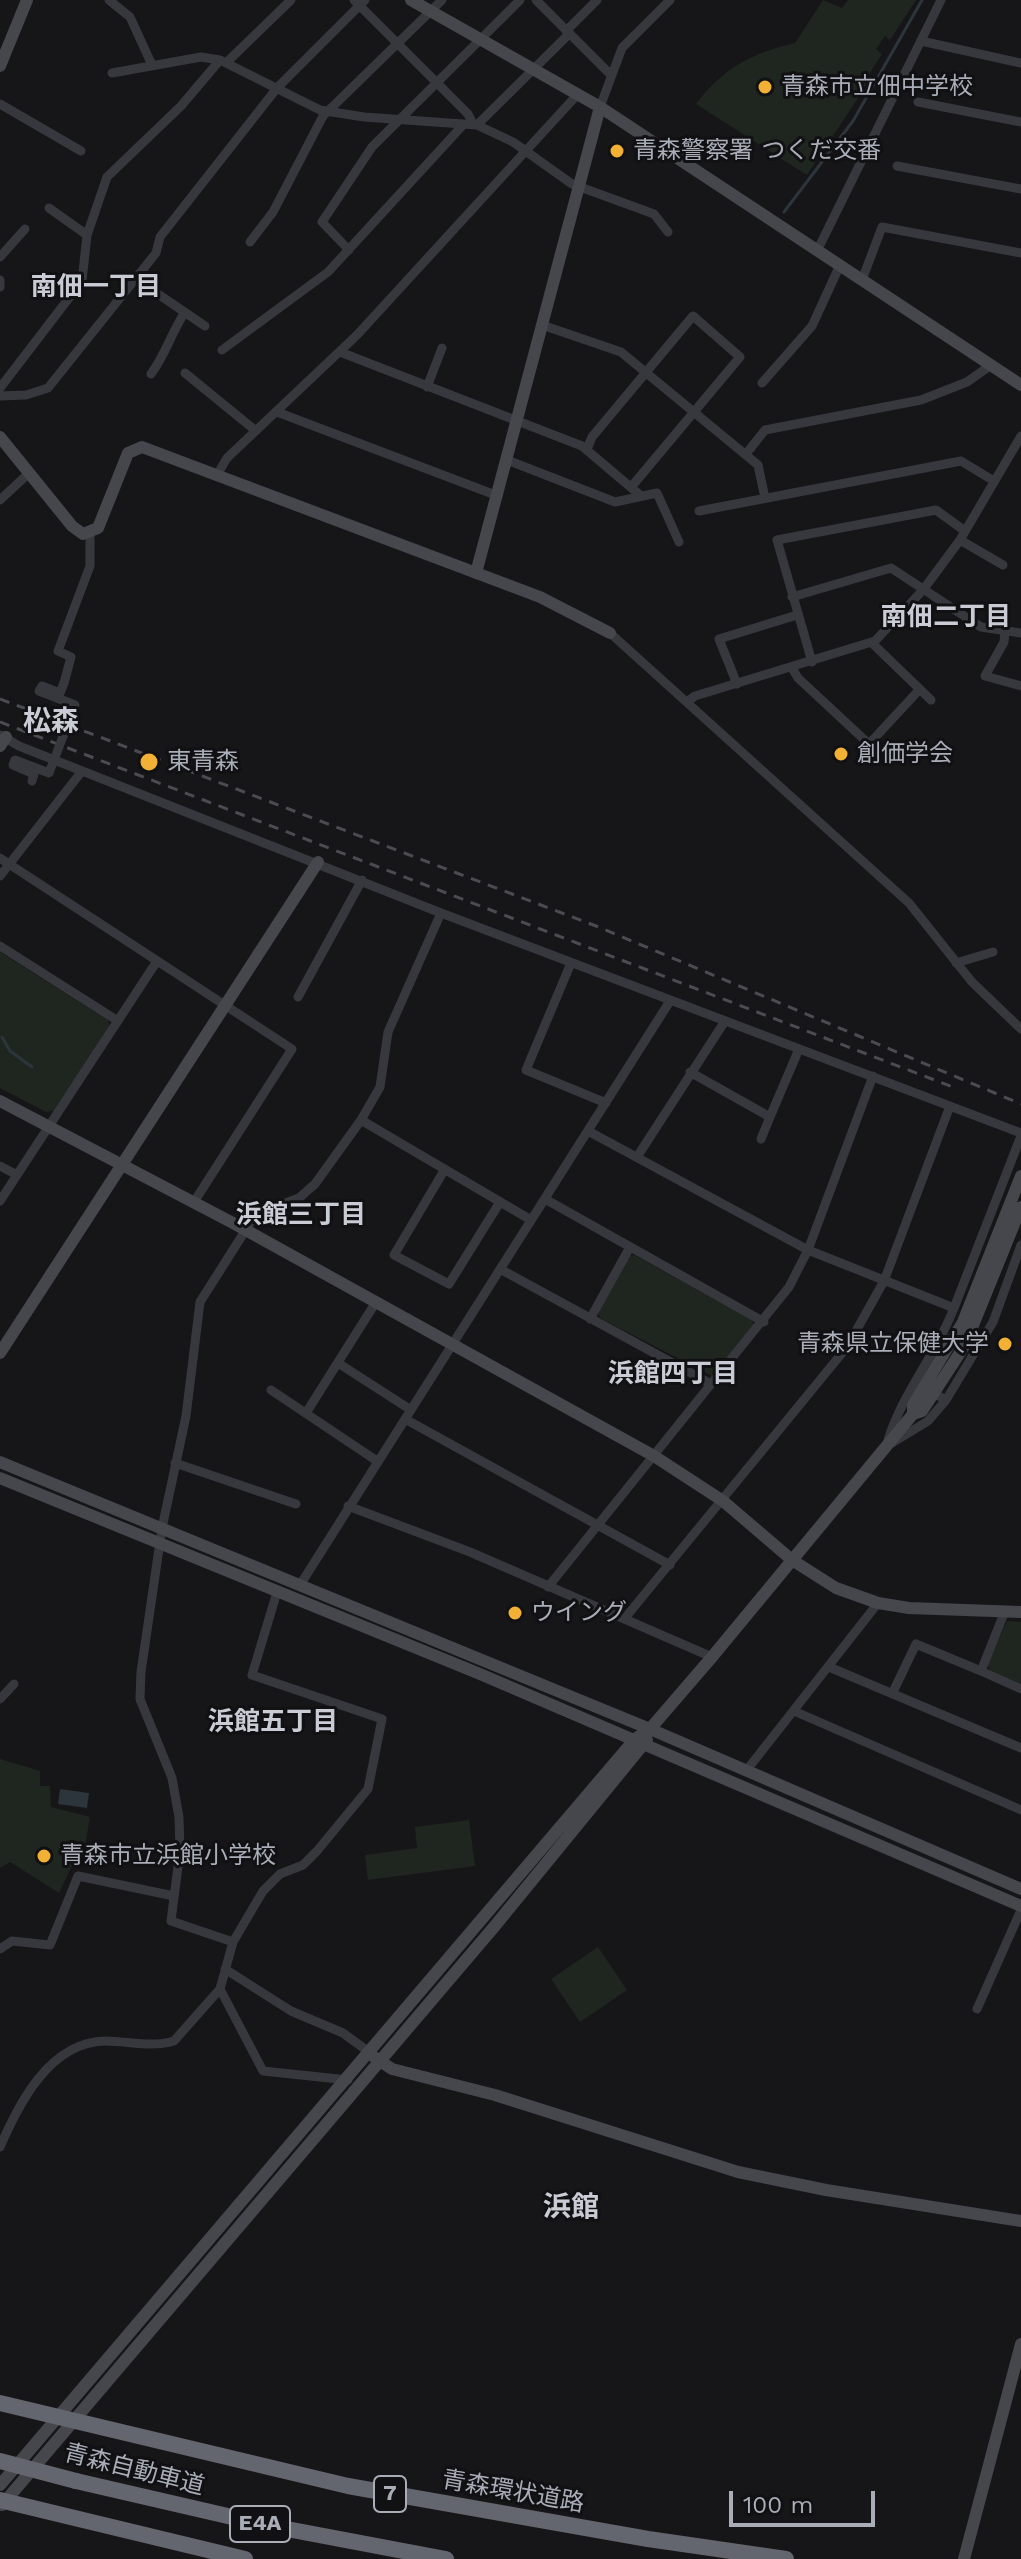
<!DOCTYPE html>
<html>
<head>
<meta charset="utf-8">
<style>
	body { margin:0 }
	#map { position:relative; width:1021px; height:2559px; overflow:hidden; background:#161618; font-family:"Work Sans",sans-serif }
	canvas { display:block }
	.scale { position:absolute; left:729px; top:2491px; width:146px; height:36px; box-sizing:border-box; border:4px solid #a8adb8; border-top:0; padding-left:10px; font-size:24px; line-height:28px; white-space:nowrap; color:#a8adb8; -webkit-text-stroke:6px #111113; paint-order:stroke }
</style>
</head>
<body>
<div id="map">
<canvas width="1021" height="2559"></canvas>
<div class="scale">100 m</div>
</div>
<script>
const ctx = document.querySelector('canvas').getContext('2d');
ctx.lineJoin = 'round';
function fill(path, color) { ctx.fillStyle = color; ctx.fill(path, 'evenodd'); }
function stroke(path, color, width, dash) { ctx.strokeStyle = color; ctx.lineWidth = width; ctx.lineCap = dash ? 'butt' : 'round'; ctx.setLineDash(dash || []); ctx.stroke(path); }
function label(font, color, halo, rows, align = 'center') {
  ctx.font = font + ' "Work Sans","Noto Sans JP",sans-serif'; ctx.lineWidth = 6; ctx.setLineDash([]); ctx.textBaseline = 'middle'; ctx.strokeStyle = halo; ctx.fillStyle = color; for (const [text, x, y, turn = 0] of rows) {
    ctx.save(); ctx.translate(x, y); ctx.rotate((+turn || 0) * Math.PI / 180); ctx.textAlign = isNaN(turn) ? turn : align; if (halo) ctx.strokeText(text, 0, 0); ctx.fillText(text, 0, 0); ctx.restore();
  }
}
fill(new Path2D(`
	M823 0 842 8 848 0H916L890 40 885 36 876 49 882 54 869 74 868 83 807 175 696 104C723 68 752 53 795 43Z
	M0 952 108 1020 110 1027 54 1111 46 1112 0 1088Z
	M634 1255 752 1320 754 1326 712 1376 600 1318 598 1312 629 1256Z
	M1007 1621 1021 1622V1684L990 1670 987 1664Z
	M0 1759 40 1771V1786H50L51 1807 90 1817 83 1858 76 1857 59 1893 10 1862 0 1868Z
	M469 1820 475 1866 368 1880 365 1855 417 1848 415 1827Z
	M598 1947 627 1990 580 2022 551 1979Z`), '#1e261f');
fill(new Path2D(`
	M60 1789 89 1793 87 1808 58 1804Z`), '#2c353c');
stroke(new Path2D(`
	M784 212 853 121 922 0
	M2 1037 10 1051 32 1067`), '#2c353c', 3);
stroke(new Path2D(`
	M109 0 130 17 152 65
	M354 0 468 114 473 124
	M536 0 611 75
	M566 31 597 0
	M921 41 1021 63
	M226 63 291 0
	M112 73 201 57 220 60
	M918 102 1021 122
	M0 104 81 151
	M600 107 622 48 670 0
	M477 125 569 34
	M897 166 1021 189
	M49 208 87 235
	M250 242 273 212 323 116 442 0
	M349 250 322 222 372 147 520 0
	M817 251 941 0
	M0 257 25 229
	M136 279 205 326
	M0 280V287
	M862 280 882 227 1021 253
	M542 325 621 352 758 465 765 498
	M222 350 328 272 463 125
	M340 352 582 446 641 496
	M185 373 256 431
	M151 374C166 354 171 333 185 312
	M762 383 812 326 840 265
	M427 387 442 348
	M0 388 82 281 87 235 107 177 181 106 220 60 320 110 364 117 477 125 513 142 572 184 654 214 668 232
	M0 396 26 395 48 388 156 253 160 237 277 88 365 0
	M277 412 498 496
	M587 449 592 437 693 316 740 357 632 486
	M746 454 765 430 921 400 967 382 991 365
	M507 460 615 502 657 493 679 542
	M217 475 227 458 357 335 577 95
	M0 500 29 473
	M699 511 961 461 994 481
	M960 540 1003 565
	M792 597 891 568 981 627 1021 633
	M1005 632 1004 642 985 676 1021 686
	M610 633 909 903 972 982 1021 1029
	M872 643 931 700
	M812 662 777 540 936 510 965 531
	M792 668 798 678 869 744 920 689
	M64 683 71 657 58 651 90 566V534
	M737 684 719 639 797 615
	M688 701 695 696 875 641 923 590 960 540 1021 436
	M0 735 19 746 441 913 1021 1133
	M0 858 292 1049 194 1202
	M0 876 82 771
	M0 946 118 1021
	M571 963 526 1070 606 1103
	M956 963 993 952
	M298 997 362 880
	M690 1072 770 1117 799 1049
	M361 1120 531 1220
	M588 1131 808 1250 954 1308 1021 1136
	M761 1139 770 1117
	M637 1157 725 1021
	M0 1166 17 1175
	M445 1169 394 1255 449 1284 500 1202
	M545 1199 764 1322
	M0 1201 157 961
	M500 1269 711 1384
	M590 1319 630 1247
	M338 1363 411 1410
	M271 1390 377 1461
	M935 1394 946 1400 993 1322 1021 1245
	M306 1413 376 1302
	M405 1419 670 1565
	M888 1440C903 1392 936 1355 954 1308
	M892 1443 928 1421 946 1400
	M175 1463 296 1504
	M348 1506 470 1552 712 1657
	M300 1585 670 1001
	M548 1587 789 1287 808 1250 873 1076
	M1005 1611 981 1671 1021 1689
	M625 1618 847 1347 884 1281 950 1106
	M829 1667 1021 1748
	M892 1694 916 1644 981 1671
	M0 1699 14 1684
	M794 1711 1021 1810
	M746 1771 878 1603
	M233 1942 263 1891 280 1874 303 1865 317 1851 368 1789 382 1719 252 1675 277 1592
	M0 1949 12 1941 50 1945 78 1876 174 1896
	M225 1969 291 2011 343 2033 369 2052
	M220 1989 263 2071 348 2080
	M977 2009 1021 1910
	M0 2147C19 2103 50 2042 105 2041 128 2041 151 2048 174 2041L220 1989 233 1942 171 1921 180 1851 179 1817 172 1778 140 1699 141 1672 162 1528 186 1416 200 1302 252 1220 261 1212 299 1198 315 1184 361 1120 380 1087 388 1032 441 913`), '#37383d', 9);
stroke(new Path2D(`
	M411 0 600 107 1021 385
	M0 66 27 0
	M0 437 72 526 83 534 98 528 128 453 142 447 540 597 610 633
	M476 573 600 107
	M0 746 6 737
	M0 1101 233 1223 654 1456 723 1501 792 1560 836 1588 878 1603 909 1608 1021 1612
	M0 1353 318 862
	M913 1414V1405L963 1322 1021 1176
	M0 1462 650 1729 1021 1889
	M0 1478 480 1674 1021 1906
	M374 2057 392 2069 495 2095 738 2172 826 2190 1021 2221
	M0 2485 635 1739 650 1729 712 1657 913 1414 922 1411 965 1345 1021 1207
	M2 2505 494 1927 647 1740
	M964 2559 1021 2344`), '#45474d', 12);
stroke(new Path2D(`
	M0 2403 348 2486 648 2539 786 2559
	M76 2481 271 2526 446 2559
	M0 2500 245 2559`), '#63666e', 16);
stroke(new Path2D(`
	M0 699 596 926 1021 1104
	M0 722 958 1089`), '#4a4c52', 3, [10, 8]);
stroke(new Path2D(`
	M32 781 34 774 13 765 15 760 49 773 75 705 39 691 42 686 60 693 64 683`), '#37383d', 9);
stroke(new Path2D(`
	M0 2461 76 2481`), '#63666e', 16);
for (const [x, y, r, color] of [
	[765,87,8,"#f2b134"],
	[617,151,8,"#f2b134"],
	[841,754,8,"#f2b134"],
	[149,762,10,"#f2b134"],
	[1005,1344,8,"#f2b134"],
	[515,1613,8,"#f2b134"],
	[44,1856,8,"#f2b134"]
]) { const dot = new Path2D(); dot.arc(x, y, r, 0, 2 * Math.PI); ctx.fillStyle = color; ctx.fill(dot); stroke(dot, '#111113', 3); }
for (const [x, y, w] of [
	[390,2494,32],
	[260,2524,60]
]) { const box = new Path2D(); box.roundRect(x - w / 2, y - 18, w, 36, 6); ctx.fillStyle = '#111113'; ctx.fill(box); stroke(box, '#a8adb8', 2); }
label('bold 22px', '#a8adb8', null, [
	["7",390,2494],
	["E4A",260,2524]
]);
label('24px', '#a8adb8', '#111113', [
	["青森市立佃中学校",781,87],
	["青森警察署 つくだ交番",633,151],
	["創価学会",857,754],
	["東青森",167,762],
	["青森県立保健大学",989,1344,"right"],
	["ウイング",531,1613],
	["青森市立浜館小学校",60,1856]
], 'left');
label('24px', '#a8adb8', '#111113', [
	["青森自動車道",134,2470,14],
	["青森環状道路",513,2492,10]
]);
label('bold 26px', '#c9ccd4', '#111113', [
	["南佃一丁目",96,287],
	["南佃二丁目",946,617],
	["浜館三丁目",301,1215],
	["浜館四丁目",673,1374],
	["浜館五丁目",273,1722]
]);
label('bold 28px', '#c9ccd4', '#111113', [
	["松森",51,722],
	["浜館",571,2208]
]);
</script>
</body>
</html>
